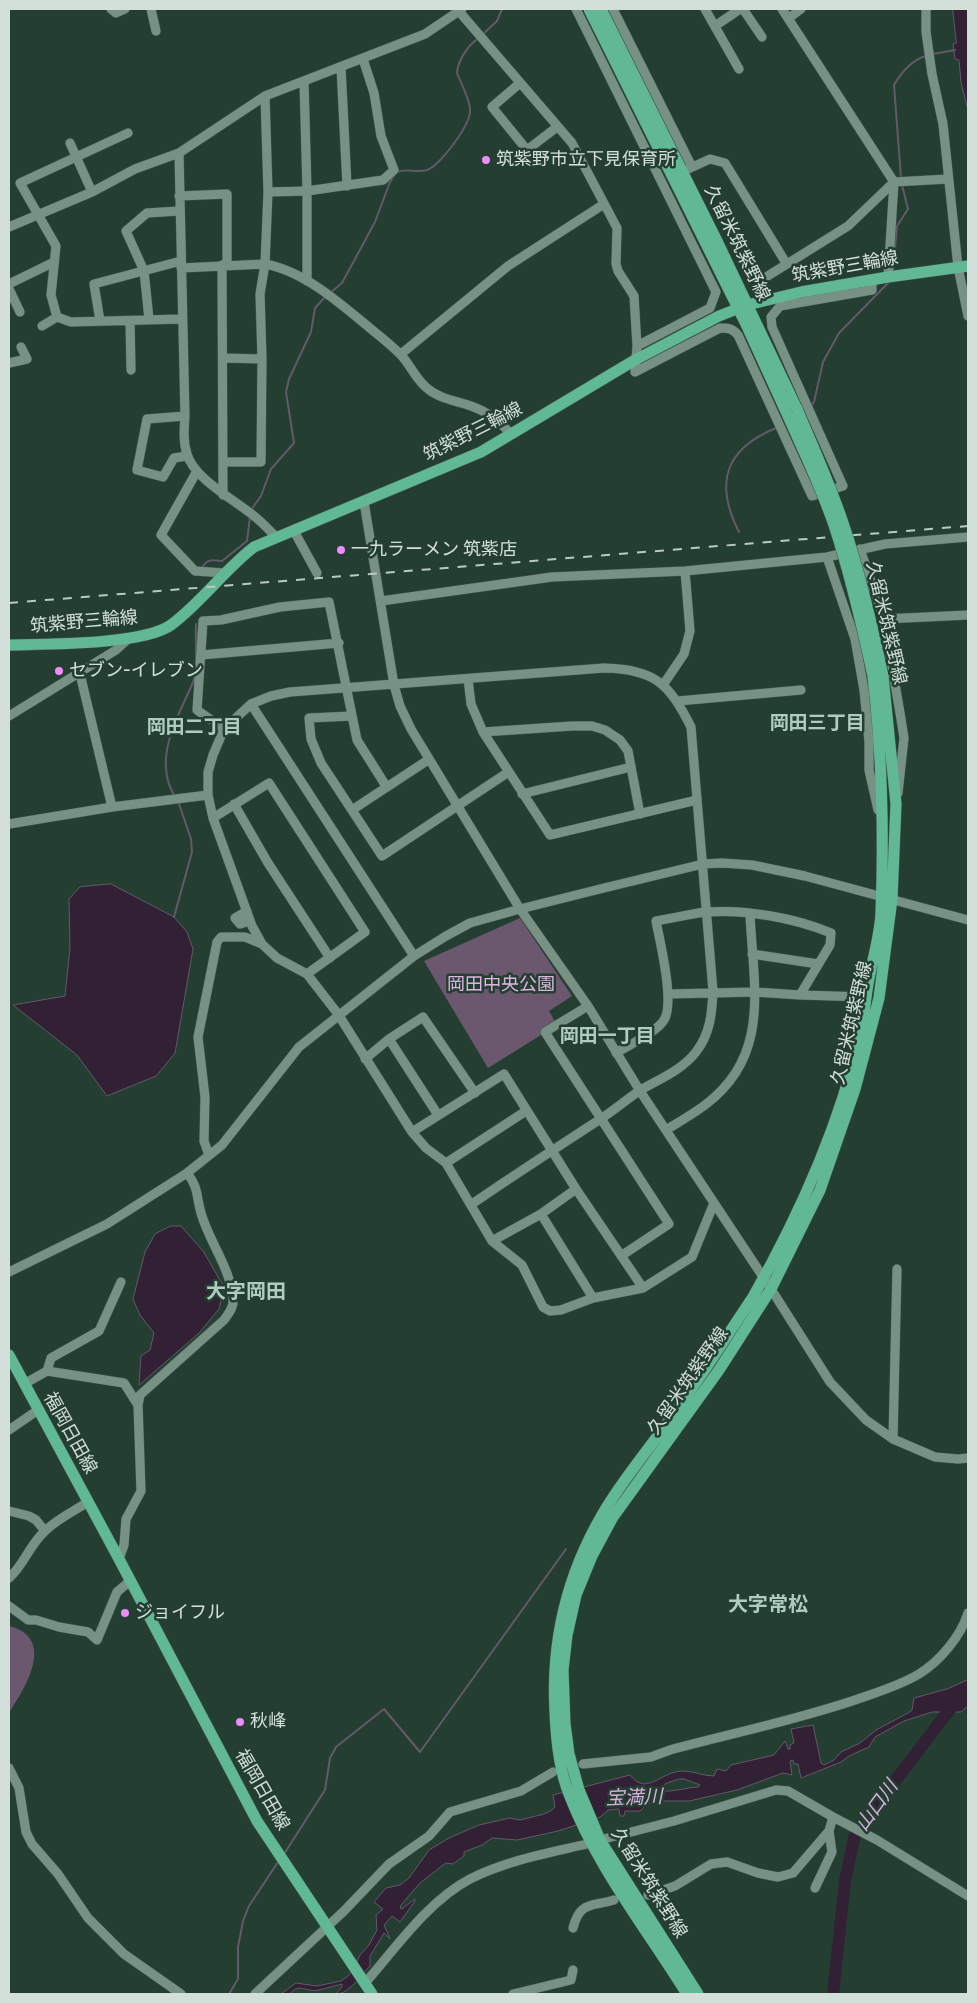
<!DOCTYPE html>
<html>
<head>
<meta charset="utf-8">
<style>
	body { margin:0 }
	#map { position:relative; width:977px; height:2003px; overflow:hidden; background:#253e32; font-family:Cabin,sans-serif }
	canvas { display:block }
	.frame { position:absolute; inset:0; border:10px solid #d2e0d9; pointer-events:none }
</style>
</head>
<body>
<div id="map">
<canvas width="977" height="2003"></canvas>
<div class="frame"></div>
</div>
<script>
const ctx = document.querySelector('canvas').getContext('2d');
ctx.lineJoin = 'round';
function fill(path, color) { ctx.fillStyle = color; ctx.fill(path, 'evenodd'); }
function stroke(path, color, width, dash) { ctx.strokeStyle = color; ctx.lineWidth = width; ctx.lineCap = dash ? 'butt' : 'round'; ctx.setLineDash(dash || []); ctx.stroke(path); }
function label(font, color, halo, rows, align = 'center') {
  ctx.font = font + ' Cabin,"Noto Sans JP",sans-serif'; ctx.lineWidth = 5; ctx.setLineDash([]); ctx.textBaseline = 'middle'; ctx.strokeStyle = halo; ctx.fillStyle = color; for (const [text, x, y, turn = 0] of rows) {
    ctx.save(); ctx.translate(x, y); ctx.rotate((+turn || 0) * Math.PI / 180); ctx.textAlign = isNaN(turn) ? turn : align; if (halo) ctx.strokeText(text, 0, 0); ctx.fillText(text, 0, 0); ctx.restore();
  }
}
fill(new Path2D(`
	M520 918 572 996 549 1011 557 1025 488 1068 424 961Z
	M9 1626C57 1638 25 1688 9 1713Z`), '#6b586e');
const water = new Path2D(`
	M953 9H968V110L961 82 959 60 955 59 953 44 956 43Z
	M111 884 174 917 187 932 193 949 175 1053 156 1076 107 1096 77 1055 13 1005 65 996 70 948 69 899 80 887Z
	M171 1226H181L203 1251 224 1287 219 1309 199 1333 139 1385 141 1356 150 1350 154 1333 140 1315 133 1299 145 1252 155 1234Z
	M968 1680V1706L961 1712H932L904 1721 875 1737 869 1747 849 1756 841 1762 801 1778 798 1764H794L793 1760 790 1761 792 1775 783 1773 737 1790 689 1801H655L646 1805 640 1811H625L624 1816H620L619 1809 608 1810 600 1817 558 1831 517 1840 492 1838 482 1845 464 1852V1856L453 1864 446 1863 443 1865 420 1883 401 1905 400 1908 402 1909 415 1899V1901L400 1922 392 1916 384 1925 390 1939 384 1933 370 1956V1966C361 1975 349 1994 336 1994L342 1987V1984C334 1986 327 1988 319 1990 308 1993 298 1982 290 1994H281L296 1983 317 1986 341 1981 348 1976 355 1966 360 1955 369 1945 377 1930 376 1915 383 1909 374 1902 386 1888 400 1885 409 1878 429 1850 449 1838 479 1825 510 1818 520 1820 544 1814 552 1810 555 1807 553 1795 630 1775C647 1797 661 1771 683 1771 693 1771 703 1776 714 1776L717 1769 726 1771 731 1765 774 1755 785 1741 788 1749H790V1745L794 1743 791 1729 813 1725 821 1763 824 1765 834 1760 841 1752 860 1743 876 1730 908 1713 912 1710 914 1698 947 1689ZM679 1779H684L700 1785 698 1787C689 1787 665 1794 659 1790L665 1784Z`);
fill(water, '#322035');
stroke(water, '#625a66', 1);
stroke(new Path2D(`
	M483 34 497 21 502 9
	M933 54 955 50
	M397 172C406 168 417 173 427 170 440 166 472 123 470 109 469 97 461 84 457 73 458 60 467 47 477 39
	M901 178 894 85C901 73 912 60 926 56
	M893 271 897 226 908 209 902 185
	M330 293 342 283 375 222 390 182 394 176
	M811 406 814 402 823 362 839 333 889 282
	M251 510 261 496 271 469 294 443 286 392 289 379 311 332 315 308 326 296
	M739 532C714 483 725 449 776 428
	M202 568C207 558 213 560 222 561L247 541 250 517
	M174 795C156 764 171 730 185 700 188 693 192 686 194 679 198 664 195 640 196 624
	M174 917 192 852 191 839 178 801
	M284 1854 325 1790 330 1758 336 1747 384 1709 420 1752 566 1549
	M229 1994 238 1979V1947L243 1921 249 1906 278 1862`), '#625a66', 2);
stroke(new Path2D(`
	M833 1994 845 1881 855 1834 943 1718 968 1688`), '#322035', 12);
const minor = new Path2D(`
	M111 9 116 13 125 9
	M151 9 156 31
	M457 9 572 143 617 228 616 264 618 271 634 296 637 346 635 372 720 328C728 328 732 328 738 335L812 496 843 486 772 327 771 317 780 306 872 290V280
	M576 9 716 292 710 308 637 346
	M613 9 692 167
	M705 9 739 69
	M743 9 762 37
	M782 9 894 182 888 277
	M926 9V32L932 74 943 124 958 267 968 316
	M789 18 801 9
	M715 26 740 9
	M341 67 347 186
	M304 81 307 191V281
	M520 83 492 107 527 150 557 127
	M128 133 20 183 56 246 51 295 57 317 71 322 181 319
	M70 143 92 192
	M179 153 185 416
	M688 169 710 159 725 163 786 263
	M268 192 307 191 383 180 394 170 381 136 374 93 363 59
	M179 196 227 194V265
	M9 227 92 192 135 169 179 153 265 96 425 34 462 9
	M222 265 223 495
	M181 268 265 264C304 271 341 304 371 329 381 337 391 345 400 354 411 365 415 379 428 389 440 399 457 401 471 406 488 412 499 421 511 434
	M758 282 848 226 894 182 948 179
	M9 284 54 262
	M9 289 20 312
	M149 319 144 271 126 231 147 213 179 211
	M100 321 94 284 181 261
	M130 321 131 370
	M42 326 57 317
	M401 354 508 266 604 204
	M223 358 262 359
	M9 363 27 359 21 347
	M187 456 174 458 163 477 137 470 147 419 185 416C184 429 183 442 187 454 194 479 235 500 254 516 262 522 269 530 276 537
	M224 462H261L262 359 260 294 265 264 268 192 265 96
	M197 471 161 535 195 571 224 573
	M364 502 394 685 400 706 411 729 520 909 588 1006 640 1091 771 1289 830 1382 866 1420 893 1439 935 1457 958 1459 968 1458
	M294 531 317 573
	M860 549 884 619 901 719 904 738 898 793
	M827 557 855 639 864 690 869 742V770L878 810
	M381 601 552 577 685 571 827 557 885 544 968 537
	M884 619 968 615
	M201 655 339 643
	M80 674 112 807
	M468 679 471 704 483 732 550 835 697 800
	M663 685 684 654 690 631 685 571
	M678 701 801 690
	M251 704 414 956
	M9 716 116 650 129 638
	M352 716 309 718 311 739 321 763 382 856 507 773
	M224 729 197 710 203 621 221 620 280 607 329 602 357 740 386 786
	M483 732 572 726H592L605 730 620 740 628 751 640 814
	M522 794 631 767
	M234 804 268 863 330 958
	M352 810 428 760
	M213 818 269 783 365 932 307 974
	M9 824 112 807 208 795
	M247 911 235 918 240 924 250 921
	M752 954 818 964
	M669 994 755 992 800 995 866 997
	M588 1006 545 1032 669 1224 621 1256
	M389 1039 438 1115
	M616 1053C629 1045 657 1032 664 1020 675 1003 660 942 656 921 673 918 690 914 706 912 745 909 795 918 831 933L830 945 800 995
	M365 1059 389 1039 423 1017 475 1093
	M666 1130C679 1122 693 1114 705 1105 772 1055 753 985 750 914
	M412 1132 504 1074 576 1189 643 1288
	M209 1155 204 1141 205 1097 198 1037 217 942 221 937H245L262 944
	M446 1163 526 1111
	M472 1204C514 1175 556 1148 599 1120 613 1111 626 1100 639 1091 659 1079 681 1071 696 1052 710 1034 712 1014 713 991L691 727C669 683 654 669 604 668L290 692 271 696 251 704 224 729 213 755 208 772V795L213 818 252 926 262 944 277 958 307 974 338 1014 412 1132 426 1148 446 1163 492 1241 522 1265 543 1307 550 1311 561 1310 593 1298 643 1288 692 1257 714 1203
	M541 1214 593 1298
	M492 1241 541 1214 576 1189
	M9 1272 107 1224 187 1173 222 1145 299 1047 414 956 446 936 470 923 520 909 604 888 703 864 722 863 752 865 805 876 968 920
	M47 1371 51 1358 99 1331 121 1282
	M24 1384 47 1371 124 1383 138 1405
	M9 1430 38 1410
	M893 1439 897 1269
	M9 1511 29 1516 36 1520 45 1531
	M119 1559 124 1545 126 1519 141 1491 138 1405 140 1395 224 1320C228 1314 234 1308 233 1300 231 1268 209 1242 201 1213 196 1196 199 1188 187 1173
	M9 1578C24 1565 30 1544 45 1531 57 1519 74 1511 88 1502
	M9 1606 28 1620H36L59 1627 88 1632 97 1640 117 1592 130 1581
	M583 1764 651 1757 670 1750C733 1733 797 1720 858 1699 878 1692 901 1685 919 1674 940 1661 961 1636 968 1613
	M9 1768 19 1788 26 1832 32 1844 58 1874 88 1918 124 1954 181 1994
	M600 1840 674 1821 776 1790 788 1791 833 1817 877 1840 968 1896
	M815 1888 832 1852 829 1831 833 1817
	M648 1895 675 1886 711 1864 727 1862 758 1873 778 1877 793 1873 829 1831
	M573 1928C580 1901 591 1907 614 1900
	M365 1983C395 1949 428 1901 470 1879 507 1860 550 1853 591 1843
	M255 1994 344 1911 389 1864 429 1836 450 1812 521 1791 553 1772
	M513 1994 571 1980 573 1970`);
const major = new Path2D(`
	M589 9 745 322 788 416
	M601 9 716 239 797 409
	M9 645C45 644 143 645 171 625 202 602 224 570 254 547L481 452 635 360 719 316 747 305 801 292 888 277 968 266
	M9 1355 119 1559 257 1821 372 1994
	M687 1994C646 1928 597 1867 569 1794 559 1769 556 1738 555 1712 551 1641 566 1577 602 1515 622 1480 650 1448 673 1415 701 1377 726 1337 753 1297 799 1216 839 1127 860 1036 864 1019 865 1001 868 984 872 961 880 936 881 913 884 834 882 754 873 676
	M698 1994 600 1840 579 1790 569 1754 565 1724 563 1670 567 1635 576 1595 592 1556 613 1517 719 1370 771 1289 820 1190 855 1089 879 998 892 899 896 804 883 676`);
stroke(minor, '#43594f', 10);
stroke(major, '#43594f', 12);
stroke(minor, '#779285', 9);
stroke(major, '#61b895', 11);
stroke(new Path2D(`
	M9 603 968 526`), '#bacac2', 2, [9, 9]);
const majorBridge = new Path2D(`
	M797 409C813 447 830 484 843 523 860 573 872 624 883 676
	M788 416C804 452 821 487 834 525 850 574 862 625 873 676`);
stroke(majorBridge, '#43594f', 12, []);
stroke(majorBridge, '#61b895', 11);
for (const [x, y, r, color] of [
	[486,160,5,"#eb8dfc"],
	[341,550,5,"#eb8dfc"],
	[59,671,5,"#eb8dfc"],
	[125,1613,5,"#eb8dfc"],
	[240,1722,5,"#eb8dfc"]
]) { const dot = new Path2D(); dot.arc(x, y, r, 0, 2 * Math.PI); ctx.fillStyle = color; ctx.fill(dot); stroke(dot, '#253e32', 2); }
label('18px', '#d2e0d9', '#253e32', [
	["筑紫野市立下見保育所",496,160],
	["一九ラーメン 筑紫店",351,550],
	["セブン-イレブン",69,671],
	["ジョイフル",135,1613],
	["秋峰",250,1722]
], 'left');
label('18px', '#d2e0d9', '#253e32', [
	["久留米筑紫野線",737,243,64],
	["筑紫野三輪線",845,267,-10],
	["筑紫野三輪線",473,432,-27],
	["筑紫野三輪線",84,622,-5],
	["久留米筑紫野線",886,623,77],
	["久留米筑紫野線",852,1023,-77],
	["久留米筑紫野線",688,1381,-55],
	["福岡日田線",70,1433,61],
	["福岡日田線",262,1790,60],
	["久留米筑紫野線",649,1883,58]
]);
label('18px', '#dcb5e3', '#253e32', [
	["岡田中央公園",501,985]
]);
label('bold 19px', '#afcdbe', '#253e32', [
	["岡田三丁目",817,723],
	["岡田二丁目",194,727],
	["岡田一丁目",607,1036]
]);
label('italic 19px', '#d7b0de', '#253e32', [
	["宝満川",634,1798,-2],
	["山口川",877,1806,-54]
]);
label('bold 20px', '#afcdbe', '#253e32', [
	["大字岡田",246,1292],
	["大字常松",768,1605]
]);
</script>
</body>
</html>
